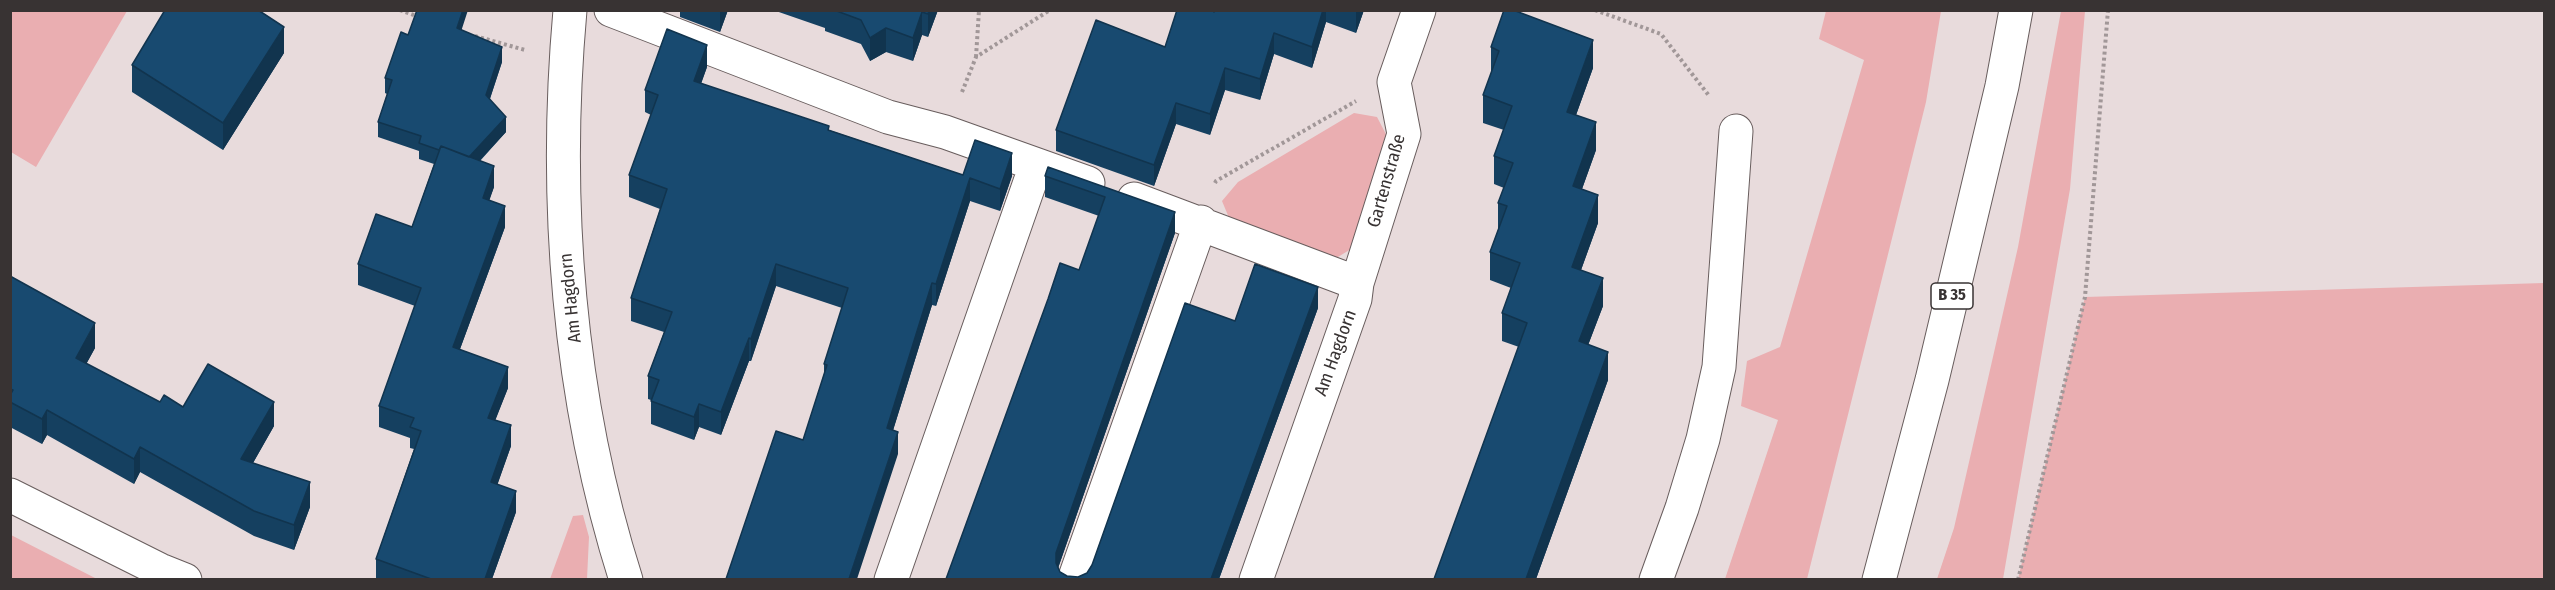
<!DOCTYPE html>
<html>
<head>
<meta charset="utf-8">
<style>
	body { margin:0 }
	#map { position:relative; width:2555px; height:590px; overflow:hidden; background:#e8dbdc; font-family:"Fira Sans Condensed",sans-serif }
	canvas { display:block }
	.frame { position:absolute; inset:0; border:12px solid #383333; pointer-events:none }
</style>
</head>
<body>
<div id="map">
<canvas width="2555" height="590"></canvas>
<div class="frame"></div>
</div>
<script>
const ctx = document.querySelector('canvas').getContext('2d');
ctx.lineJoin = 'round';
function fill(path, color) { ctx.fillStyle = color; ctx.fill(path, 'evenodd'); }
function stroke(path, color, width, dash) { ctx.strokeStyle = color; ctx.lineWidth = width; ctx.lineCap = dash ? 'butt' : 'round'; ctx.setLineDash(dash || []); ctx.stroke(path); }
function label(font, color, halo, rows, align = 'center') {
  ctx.font = font + ' "Fira Sans Condensed",sans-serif'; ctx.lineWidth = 6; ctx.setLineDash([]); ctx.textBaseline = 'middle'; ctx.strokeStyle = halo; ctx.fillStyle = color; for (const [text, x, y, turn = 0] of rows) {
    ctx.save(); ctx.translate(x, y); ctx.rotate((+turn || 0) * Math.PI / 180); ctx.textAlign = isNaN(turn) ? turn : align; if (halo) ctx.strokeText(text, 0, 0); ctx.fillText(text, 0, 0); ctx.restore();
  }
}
fill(new Path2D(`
	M10 11H127L36 167 11 152Z
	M1826 11H1941L1926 102 1807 579H1725L1778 420 1741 406 1747 361 1780 347 1864 60 1819 39Z
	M2061 11H2085L2070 189 2003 579H1937L1954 528 2018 247Z
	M1354 113 1377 117 1389 140 1351 249 1333 260 1232 225 1222 201 1238 182Z
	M2544 283V579H2018L2085 297Z
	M583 515 589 537 587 579H550L573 516Z
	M10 535H11L97 579H11Z`), '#eaaeb1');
const street = new Path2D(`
	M570 10C553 200 568 398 626 580
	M611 10 888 117 945 132 1088 183
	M1134 199 1357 283
	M10 495 160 570 185 580
	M891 580 1036 165
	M1074 580 1201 222
	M1256 580 1355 299 1357 283 1404 134 1394 82 1419 10
	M1656 580 1682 508 1703 439 1719 367 1736 131`);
const primary = new Path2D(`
	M1879 580 1932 380 2002 86 2016 10`);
stroke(street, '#685d5d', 35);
stroke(primary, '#685d5d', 35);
stroke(new Path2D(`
	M400 10 419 17
	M1595 10 1661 34 1710 97
	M475 36 525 50
	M976 57 979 10
	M962 92 976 57 1050 10
	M1215 183 1216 181 1356 101
	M2018 580 2085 297 2108 10`), '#a19798', 4, [3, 3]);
stroke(street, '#fff', 33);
stroke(primary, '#fff', 33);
fill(new Path2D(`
	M680 10H728L720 32 680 17Z
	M773 10H938L928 37 922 35 913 61 886 52 870 61 861 44 825 31V28Z
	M1215 10H1364L1356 33 1326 22 1312 68 1274 54 1260 100 1225 90 1210 135 1176 124 1154 186 1056 151V130L1165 47 1214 12Z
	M461 30 502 62 490 99 506 132 480 161 494 187 489 200 505 227 460 349 508 388 495 420 511 446 497 485 516 512 492 579H376V559L414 449 410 448V438L379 427V406L415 306 358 285V264L412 227 434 164 419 159V151L378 137V122L387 94 385 93V78L408 35Z
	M1491 47 1593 68 1576 115 1596 150 1582 189 1598 223 1581 270 1603 306 1588 345 1608 380 1536 579H1434L1519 347 1502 341V313L1511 288 1490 280V252L1498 230V203L1504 188 1494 184V156L1504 130 1483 123V95L1491 75Z
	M284 53 223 150 132 92V65Z
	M707 67 701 83 829 130 963 175 1012 176 1000 211 970 201 936 306 932 305 893 430 898 454 803 440 824 374V364L842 308 776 286 751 361H749L721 435 699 427 694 440 651 424V400L648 399V376L664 332 631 321V298L660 209 629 197V175L651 115 645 112V90Z
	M1048 167 1175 233 1058 568 1060 572 1067 576 1078 577 1087 573 1092 565 1235 321 1318 308 1219 579H946L1079 270 1099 216 1045 197V176Z
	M10 276 95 348 86 364 160 402 274 426 253 463 310 507 294 550 254 536 140 472 134 484 47 435 42 444 10 427Z`), '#154060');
fill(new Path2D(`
	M463 10H468L457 44V28Z
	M720 10H728L720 32Z
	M929 10H938L928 37V14Z
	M1323 10H1326V22L1312 68V47Z
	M1357 10H1364L1356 33V12Z
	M922 12V35L913 61V38Z
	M284 27V53L223 150V123Z
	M886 28V52L870 61V38Z
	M1274 33V54L1260 100V79Z
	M1593 40V68L1567 140V112Z
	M707 45V67L694 104V81Z
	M502 47V62L486 110V95Z
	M1225 68V90L1210 135V114Z
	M1176 103V124L1154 186V165Z
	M506 117V132L466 175V160Z
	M1596 122V150L1573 214V186Z
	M1012 153V176L1000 211V189Z
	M494 166V187L483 219V198Z
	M970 178V201L936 306V284Z
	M1598 195V223L1572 295V267Z
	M505 206V227L453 368V347Z
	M1175 212V233L1056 574V579V553Z
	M776 264V286L751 361V339Z
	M1603 278V306L1579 369V341Z
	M932 283V305L887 450V428Z
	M1318 287V308L1219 579H1211Z
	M95 323V348L76 383V358Z
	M749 338V361L721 435V412Z
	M1608 352V380L1536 579H1526Z
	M508 367V388L488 439V418Z
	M274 402V426L241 484V459Z
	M699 404V427L694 440V417Z
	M47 410V435L42 444V419Z
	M511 425V446L491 503V482Z
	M898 432V454L857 579H849Z
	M140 447V472L134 484V459Z
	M310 482V507L294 550V525Z
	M516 491V512L492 579H485Z`), '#11344e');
const building = new Path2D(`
	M165 10H258L284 27 223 123 132 65Z
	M417 10H463L457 28 502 47 486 95 506 117 469 157 441 146 439 150 419 143 421 136 378 122 392 80 385 78 401 32 408 35Z
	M834 10H929L928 14 922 12 913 38 886 28 870 38 861 20Z
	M1177 10H1211L1214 12 1215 10H1323L1312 47 1274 33 1260 79 1225 68 1210 114 1176 103 1154 165 1056 130 1096 20 1165 47Z
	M1504 10H1513L1593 40 1567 112 1596 122 1573 186 1598 195 1572 267 1603 278 1579 341 1608 352 1526 579H1434L1527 323 1502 313 1520 263 1490 252 1507 206 1498 203 1513 163 1494 156 1512 106 1483 95 1499 51 1491 47Z
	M667 29 707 45 694 81 829 126 828 130 963 175 975 140 1012 153 1000 189 970 178 936 284 932 283 887 428 898 432 849 579H726L776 431 803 440 827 365 824 364 848 288 776 264 751 339 749 338 721 412 699 404 694 417 651 401 659 380 648 376 672 312 631 298 667 189 629 175 658 95 645 90Z
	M441 146 494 166 483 198 505 206 453 347 508 367 488 418 511 425 491 482 516 491 485 579H431L376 559 421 431 410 427 414 418 379 406 421 288 358 264 376 214 412 227Z
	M1048 167 1175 212 1056 553V563L1060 572 1067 576 1078 577 1087 573 1092 565 1185 303 1235 321 1255 264 1318 287 1211 579H946L1048 299 1060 263 1079 270 1105 197 1045 176Z
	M10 276 95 323 76 358 160 402 164 395 183 407 208 364 274 402 241 459 310 482 294 525 254 511 140 447 134 459 47 410 42 419 10 402V395L13 390 10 389Z`);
fill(building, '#184a70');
stroke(building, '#11344e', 1.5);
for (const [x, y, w] of [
	[1952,296,42]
]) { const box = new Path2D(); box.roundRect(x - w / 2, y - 13, w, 26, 4.5); ctx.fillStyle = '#fff'; ctx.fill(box); stroke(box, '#383333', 1.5); }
label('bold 16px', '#383333', null, [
	["B 35",1952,296]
]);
label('18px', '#383333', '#fff', [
	["Gartenstraße",1387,181,-74],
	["Am Hagdorn",571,298,-96],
	["Am Hagdorn",1336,353,-70]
]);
</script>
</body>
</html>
